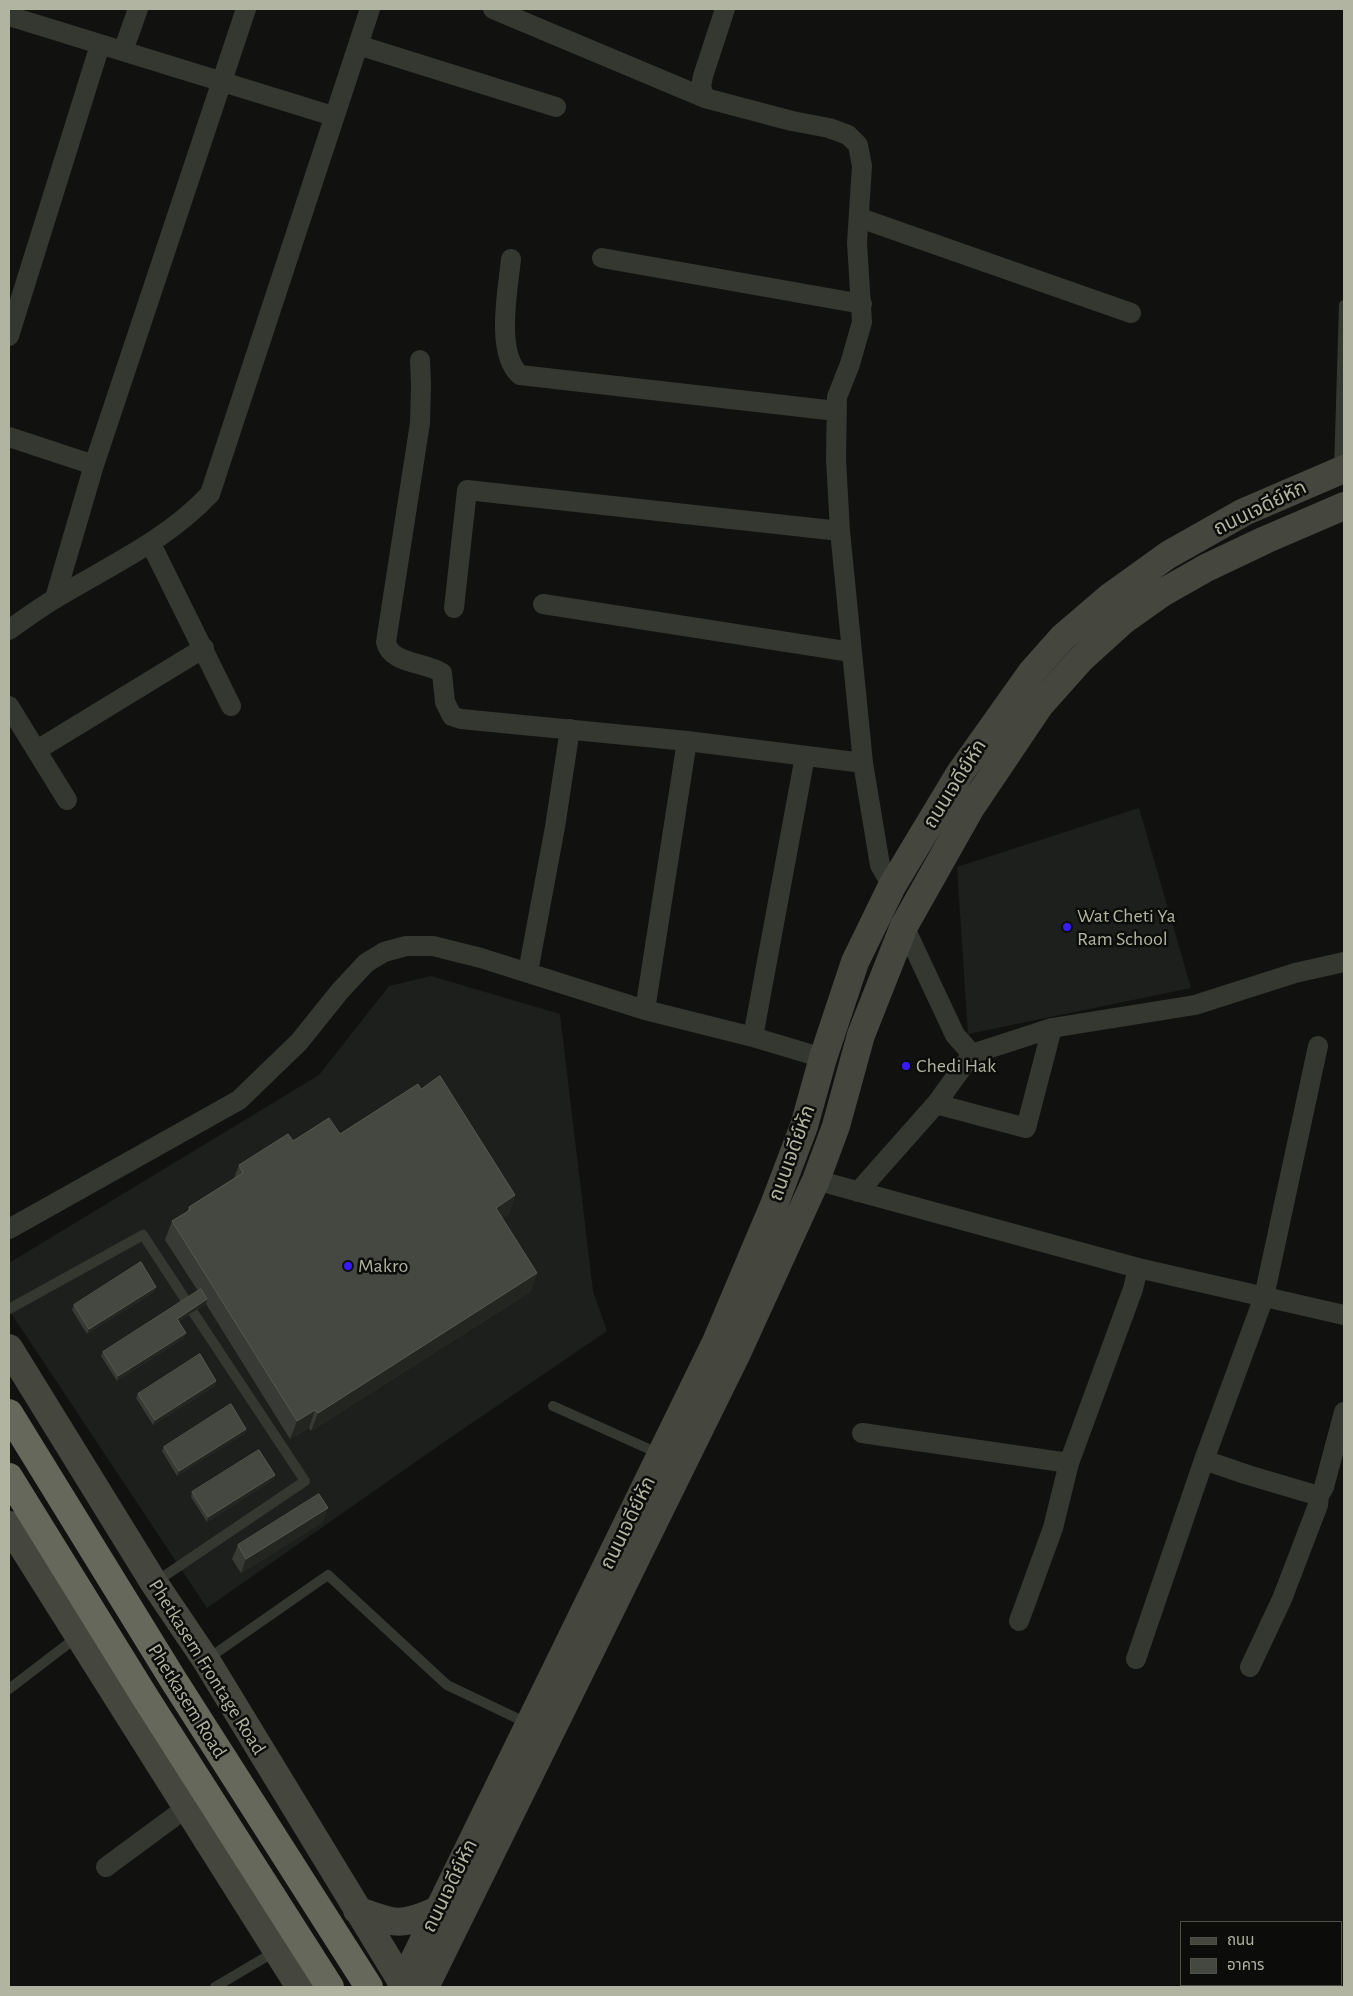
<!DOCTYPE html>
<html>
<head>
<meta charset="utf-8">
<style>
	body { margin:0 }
	#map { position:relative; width:1353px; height:1996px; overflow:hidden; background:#111210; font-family:"Alegreya Sans","Noto Sans Thai",sans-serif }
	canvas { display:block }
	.frame { position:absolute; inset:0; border:10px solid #b1b4a0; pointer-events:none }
	.legend { position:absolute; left:1180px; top:1921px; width:162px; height:65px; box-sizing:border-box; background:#0c0c0b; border:1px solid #4e4f47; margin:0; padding:6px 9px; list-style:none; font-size:15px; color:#b1b4a0 }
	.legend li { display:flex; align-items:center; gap:10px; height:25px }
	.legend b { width:25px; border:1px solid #4e4f47 }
</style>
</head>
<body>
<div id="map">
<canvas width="1353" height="1996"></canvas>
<div class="frame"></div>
<ul class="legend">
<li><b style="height:6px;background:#45473e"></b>ถนน</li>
<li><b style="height:14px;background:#454741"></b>อาคาร</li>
</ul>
</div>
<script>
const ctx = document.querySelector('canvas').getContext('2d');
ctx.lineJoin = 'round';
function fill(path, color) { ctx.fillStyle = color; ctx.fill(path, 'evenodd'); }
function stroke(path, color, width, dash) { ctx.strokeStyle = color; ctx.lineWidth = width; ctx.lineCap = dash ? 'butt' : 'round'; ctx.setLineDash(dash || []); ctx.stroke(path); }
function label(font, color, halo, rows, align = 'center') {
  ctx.font = font + ' "Alegreya Sans","Noto Sans Thai",sans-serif'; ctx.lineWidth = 5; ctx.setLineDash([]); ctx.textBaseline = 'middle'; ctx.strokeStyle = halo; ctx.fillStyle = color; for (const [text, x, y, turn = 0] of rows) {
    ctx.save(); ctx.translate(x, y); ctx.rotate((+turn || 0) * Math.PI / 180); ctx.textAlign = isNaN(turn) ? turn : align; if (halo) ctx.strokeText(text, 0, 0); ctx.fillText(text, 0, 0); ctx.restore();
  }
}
fill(new Path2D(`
	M1139 808 1191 988 968 1034 957 867Z
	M431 976 560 1014 593 1291 607 1331 444 1442 207 1608 9 1310V1263L319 1075 389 986Z`), '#1d1f1c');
stroke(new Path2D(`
	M1339 470 1344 305
	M9 1309 143 1235 187 1302
	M553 1406 660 1454
	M154 1583 305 1481 193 1312
	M206 1660 328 1575 447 1685 529 1724
	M9 1689 77 1637
	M215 1987 276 1951`), '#353731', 10);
stroke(new Path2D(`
	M493 9 705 98
	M725 9 703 76 701 87 705 98 792 121 829 128 848 135 858 145 862 166 857 243 862 322 850 364 837 397 836 460 840 531 863 763 880 865 892 886
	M9 16 333 116
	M358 45 556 107
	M123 51 138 9
	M860 218 1131 313
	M602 258 862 304
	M511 259C508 290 495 353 520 375L836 411
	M9 336 100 45
	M420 360 421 386 420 423 386 642C390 664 426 662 442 673L445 702 452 716 461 719 687 741 863 763
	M9 437 94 465
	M151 544 231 706
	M55 598 94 465 246 9
	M543 604 851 652
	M454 608 467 490 840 531
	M9 630C24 619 40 608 56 598 109 566 167 540 210 494L370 9
	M9 706 67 800
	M37 750 204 648
	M904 926 955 1035 972 1054 1052 1028 1195 1005 1295 973 1344 962
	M528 972 555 827 570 729
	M645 1010 687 741
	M753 1037 805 756
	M936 1104 1026 1128 1052 1028
	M816 1180 1138 1268 1344 1315
	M858 1192 936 1104 972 1054
	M9 1229 239 1100 299 1042 340 991 366 963 384 952 406 946H433L481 958 645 1010 753 1037 823 1058
	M862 1433 1069 1463
	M1204 1460 1248 1475 1319 1496
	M1019 1621 1053 1528 1069 1463 1133 1289 1138 1268
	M1136 1659 1204 1460 1264 1297 1318 1046
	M1250 1667 1282 1599 1318 1505 1319 1496 1324 1487 1344 1412
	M106 1867 186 1808`), '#353731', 20);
stroke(new Path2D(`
	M9 1348 154 1583 206 1660 405 1987
	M9 1525 300 1987
	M357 1910C393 1924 402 1927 438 1910
	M401 1987 716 1342 774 1205 804 1126 823 1058 855 962 892 886 960 773 1031 673 1062 638 1111 596 1168 555 1244 512 1344 469
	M425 1987 738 1351 816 1180 836 1126 861 1035 904 926 970 809 1040 705 1081 659 1124 620 1162 593 1206 568 1265 540 1344 506`), '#45473e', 28);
stroke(new Path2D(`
	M9 1413 174 1681 369 1987
	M9 1477 145 1697 330 1987`), '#66685c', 28);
fill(new Path2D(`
	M421 1089 515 1195 509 1214 502 1218 537 1273 530 1292 311 1431 309 1428 290 1439 206 1304 179 1321 184 1338 117 1381 101 1356 103 1352 198 1291 165 1240 172 1221 187 1212 189 1207 234 1178 239 1165 293 1141 340 1134Z
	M156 1287 154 1292 87 1334 72 1310 74 1305Z
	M215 1386 153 1425 136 1398 138 1394Z
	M246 1429 245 1433 177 1476 162 1451 164 1447Z
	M275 1475 273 1480 207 1522 191 1497 192 1492Z
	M323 1522 241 1573 232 1559 238 1545Z`), '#383a35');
fill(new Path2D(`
	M515 1195 509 1214 489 1226 496 1208Z
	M537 1273 530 1292 311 1431 318 1413Z
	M156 1287 154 1292 87 1334 89 1329Z
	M207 1299 206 1304 175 1323 177 1319Z
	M186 1333 184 1338 117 1381 118 1376Z
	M216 1381 215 1386 153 1425 155 1420Z
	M315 1410 309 1428 290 1439 297 1421Z
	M246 1429 245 1433 177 1476 179 1471Z
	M275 1475 273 1480 207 1522 208 1517Z
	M328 1508 323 1522 241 1573 246 1559Z`), '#232521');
const building = new Path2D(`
	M440 1076 515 1195 496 1208 537 1273 318 1413 315 1410 297 1421 172 1221 190 1210 189 1207 243 1173 239 1165 288 1134 293 1141 329 1118 340 1134 418 1084 421 1089Z
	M141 1262 156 1287 89 1329 74 1305Z
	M201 1289 207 1299 177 1319 186 1333 118 1376 103 1352Z
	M200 1354 216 1381 155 1420 138 1394Z
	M231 1404 246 1429 179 1471 164 1447Z
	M259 1450 275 1475 208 1517 192 1492Z
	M319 1494 328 1508 246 1559 238 1545Z`);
fill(building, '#454741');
stroke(building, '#565850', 1);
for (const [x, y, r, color] of [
	[1067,927,5,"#381aff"],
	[906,1066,5,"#381aff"],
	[348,1266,5,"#381aff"]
]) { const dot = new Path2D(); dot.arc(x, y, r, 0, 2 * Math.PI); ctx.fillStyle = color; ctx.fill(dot); stroke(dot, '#0c0c0b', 2); }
label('20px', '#b1b4a0', '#0c0c0b', [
	["ถนนเจดีย์หัก",1260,508,-26],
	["ถนนเจดีย์หัก",955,784,-58],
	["ถนนเจดีย์หัก",792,1153,-70],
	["ถนนเจดีย์หัก",628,1523,-64],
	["Phetkasem Frontage Road",207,1667,58],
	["Phetkasem Road",187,1701,58],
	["ถนนเจดีย์หัก",450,1886,-64]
]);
label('20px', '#b1b4a0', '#0c0c0b', [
	["Wat Cheti Ya",1077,916],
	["Ram School",1077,939],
	["Chedi Hak",916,1066],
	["Makro",358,1266]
], 'left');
</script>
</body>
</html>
